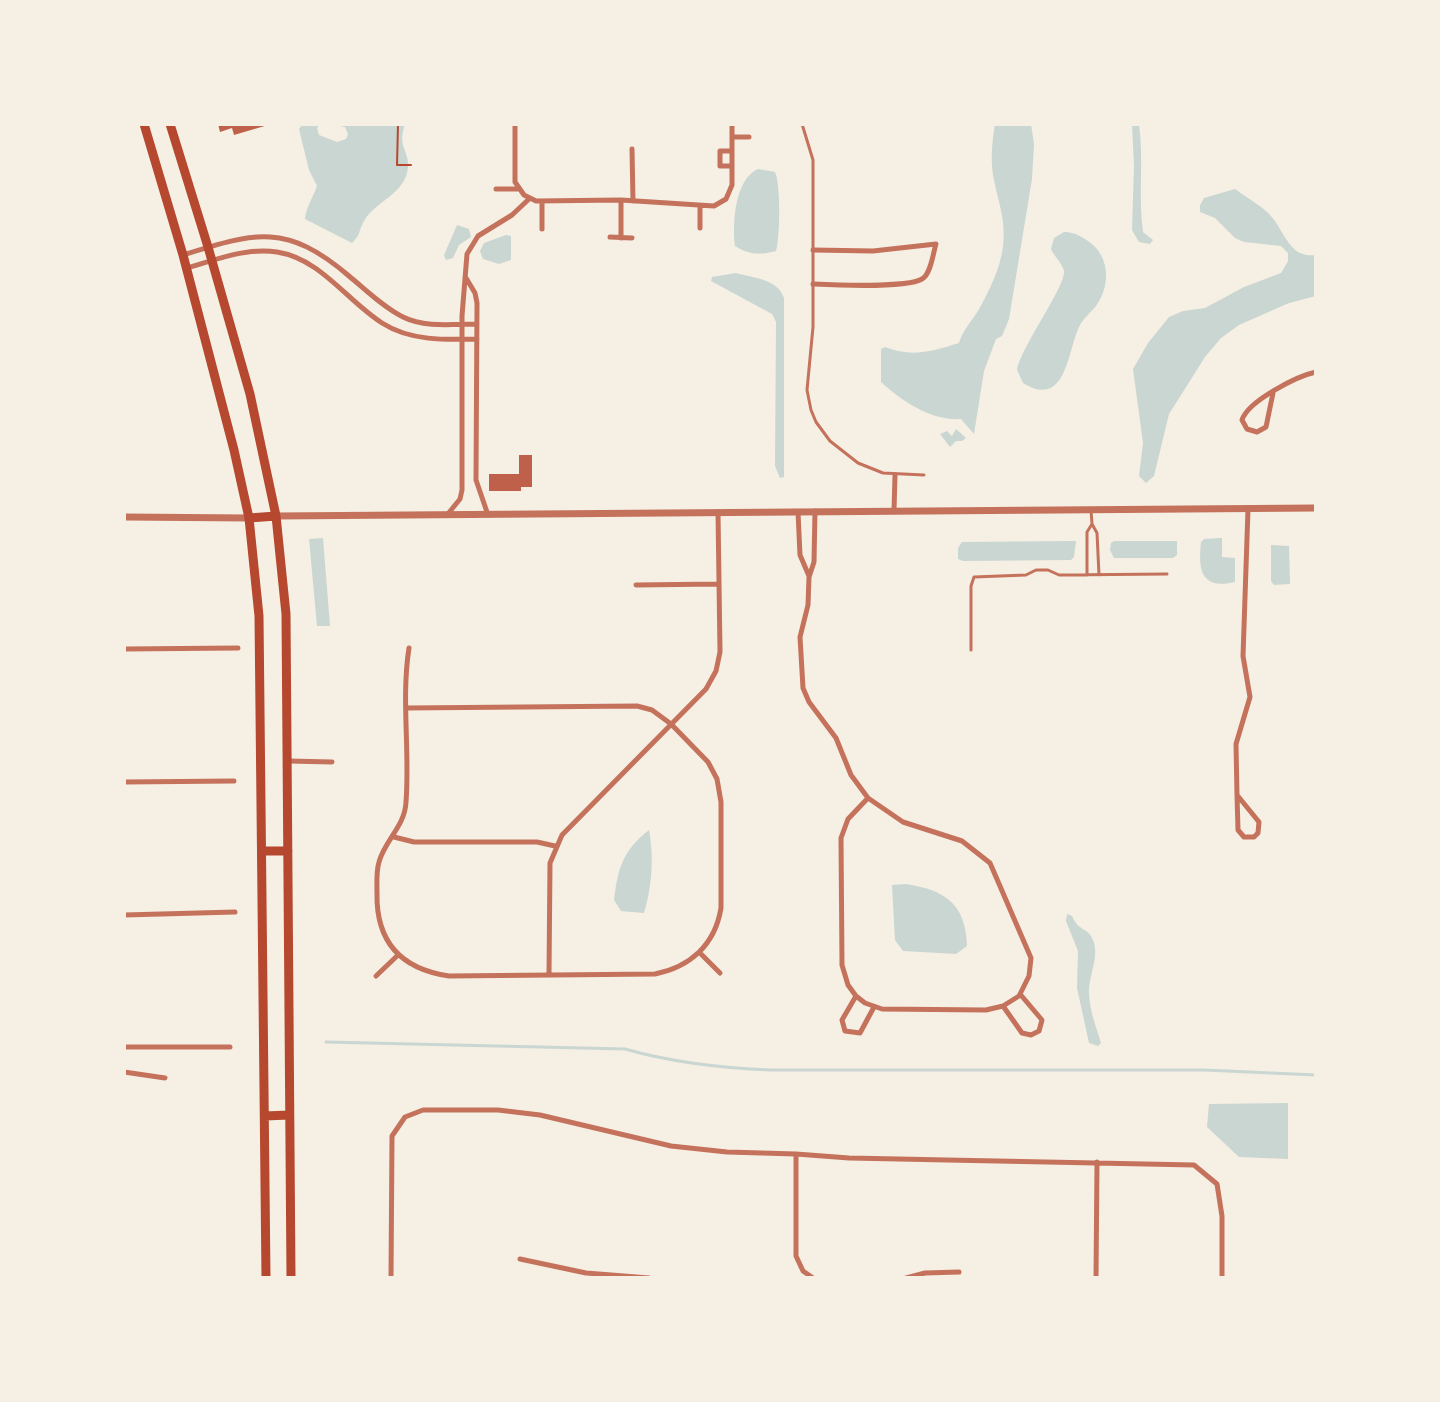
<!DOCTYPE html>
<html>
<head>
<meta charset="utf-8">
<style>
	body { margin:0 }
	#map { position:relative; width:1440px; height:1402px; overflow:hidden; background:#f6efe4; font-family:"Golos Text",sans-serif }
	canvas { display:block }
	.frame { position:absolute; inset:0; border:126px solid #f6efe4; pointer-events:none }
</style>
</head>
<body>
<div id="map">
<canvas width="1440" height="1402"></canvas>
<div class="frame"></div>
</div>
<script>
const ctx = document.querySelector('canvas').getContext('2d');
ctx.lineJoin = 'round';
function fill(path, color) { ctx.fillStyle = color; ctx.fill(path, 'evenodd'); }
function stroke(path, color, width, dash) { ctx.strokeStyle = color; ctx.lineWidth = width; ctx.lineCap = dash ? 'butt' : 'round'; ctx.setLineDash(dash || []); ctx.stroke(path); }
fill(new Path2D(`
	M303 124H320L317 128 319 135 337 142 346 139 348 134 345 127 329 124H405C397 148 409 149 408 167 406 194 375 201 364 221 358 231 362 233 352 243L305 219C306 207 313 198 317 186L309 170 299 129Z
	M995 124H1031L1034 144 1032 179 1009 319 1002 336 996 339 984 371 974 434 961 419C931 421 902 401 881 382V349L885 347C912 358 933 351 959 343 963 330 971 322 978 311 989 291 1000 269 1003 247 1006 220 999 205 994 180 990 162 992 142 995 124Z
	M1132 124H1139C1144 160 1138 196 1143 232L1153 240 1150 244 1139 242 1132 230 1134 166Z
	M758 169 775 172C781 184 780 239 776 251 760 255 749 255 735 246 732 223 735 179 758 169Z
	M1235 189C1246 197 1257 203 1267 212 1285 228 1287 259 1316 255V296L1289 303 1239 325 1221 338 1205 357 1169 414 1154 476 1146 483 1139 476 1143 443 1133 369 1148 343 1169 317 1183 311 1205 308 1244 287 1281 273 1288 261V253L1281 246 1244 242 1235 238 1215 218 1200 212V205L1204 198Z
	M457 225 469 229 471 237 459 245 453 258 446 260 444 255Z
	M1064 232C1075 232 1083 237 1092 244 1110 259 1110 287 1096 306 1091 312 1084 318 1080 325 1067 350 1067 410 1023 383L1017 370C1021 347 1066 286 1064 271 1062 263 1054 256 1051 249L1054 238Z
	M506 235 511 236V260L499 264 483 259 480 251 484 243Z
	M736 273C753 278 778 279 784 298V477L780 478 775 466 776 322 772 314 711 281 712 277Z
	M956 429 966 438 962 441H956L950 447 940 434 947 431 952 436Z
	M323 538 330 626H317L309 539Z
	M1222 538V557L1235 558V582C1201 590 1198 570 1201 542L1204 539Z
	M1076 541 1074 557 1071 560 963 561 958 559V548L962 542Z
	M1114 541H1177V555L1173 558H1114L1110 550 1111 543Z
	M1271 545 1289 546 1290 584 1274 585 1271 581Z
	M649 830C654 857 652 887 644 913L621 911 614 900C618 868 623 850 649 830Z
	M906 884C945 890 966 904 967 946L956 954 903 951 895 940 892 885Z
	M1067 914 1072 916C1079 932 1087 927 1092 938 1101 955 1088 976 1089 994 1090 1012 1096 1026 1101 1043L1098 1046 1089 1043 1077 988 1078 951 1066 921Z
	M1288 1103V1159L1239 1157 1207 1127 1209 1104Z`), '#c9d6d2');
stroke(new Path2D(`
	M326 1042 625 1049C674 1063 720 1068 771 1070H1204L1316 1075`), '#c9d6d2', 3);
fill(new Path2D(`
	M218 124H268V125L234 135 232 128 220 132Z
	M519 455H532V487H521V491H489V474H519Z`), '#bf614a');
stroke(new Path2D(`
	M398 124 397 165H411`), '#b5482f', 2);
stroke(new Path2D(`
	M802 124 813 160V327L807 390 811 410 816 422 830 441 858 463 883 473 924 475
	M1091 510 1092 524 1097 533 1099 575
	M1087 575V532L1092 524
	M971 650V586L974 577 1026 575 1036 570H1048L1059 575 1167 574`), '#c5725c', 3);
stroke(new Path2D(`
	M515 124V182L524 195 536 201 621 200 714 206 726 199 732 185V124
	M732 137H749
	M632 149 633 201
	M732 151H720V166H732
	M496 189H518
	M621 200V238
	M542 202V229
	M700 228V206
	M610 237 632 238
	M813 250 873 251 936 244C933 253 931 274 922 279 907 288 834 285 813 284
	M183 255C256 232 287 223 349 276 366 290 383 307 403 317 425 328 453 324 477 324
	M187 268C215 260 247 247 277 252 321 259 346 300 382 323 410 341 445 340 477 339
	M466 278 475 293 477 303 476 480 488 515
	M1273 393 1266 427 1257 432 1247 429 1242 420C1248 401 1297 376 1316 372
	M815 511 814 562 809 577 808 605 800 637 803 688 809 702 836 738 851 775 868 798 903 822 962 841 990 863 1031 958 1029 976 1019 996 1003 1006 986 1010 882 1009 865 1003 856 996 848 985 842 965 841 838 848 819 868 798
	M894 511 895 475
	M798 512 800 555 809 576
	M447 515 460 499 462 490V316L467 254 478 236 512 215 529 199
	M636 585 719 584
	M124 649 238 648
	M406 708 637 706 652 710 671 724 708 762 717 779 721 802V908C715 945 690 967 655 974L449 976C401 969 376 942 377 893 377 883 376 872 379 862 385 840 405 826 406 802 410 750 401 699 409 648
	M288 761 332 762
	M124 782 234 781
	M1237 795 1236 744 1250 697 1243 656 1248 509
	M1237 795 1259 822 1258 833 1254 837H1244L1238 830Z
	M394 837 414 842H537L555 846
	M124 915 235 912
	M700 953 720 973
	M549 974 550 863 562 835 706 689 716 671 720 652 718 512
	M376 976 398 955
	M856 996 842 1020 845 1031 860 1033 874 1007
	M1003 1006 1022 1033 1031 1035 1039 1031 1042 1020 1020 994
	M124 1047H230
	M124 1072 165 1078
	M796 1154V1256L803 1271 813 1278
	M520 1259 586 1273 649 1278
	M391 1278 392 1136 405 1117 423 1110H498L540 1115 671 1146 727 1152 796 1154 849 1158 1194 1165 1217 1184 1222 1216V1278
	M906 1278 925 1273 959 1272
	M1096 1278 1097 1162`), '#c5725c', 5);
stroke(new Path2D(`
	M276 516 1316 508
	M124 517 249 518`), '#c5725c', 7);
stroke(new Path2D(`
	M144 124 183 255 234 450 249 518 259 616 266 1278
	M170 124 208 247 250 394 276 516 286 614 291 1278
	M249 518 276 516
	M263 851H288
	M265 1116 289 1115`), '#b5482f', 9);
</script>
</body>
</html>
